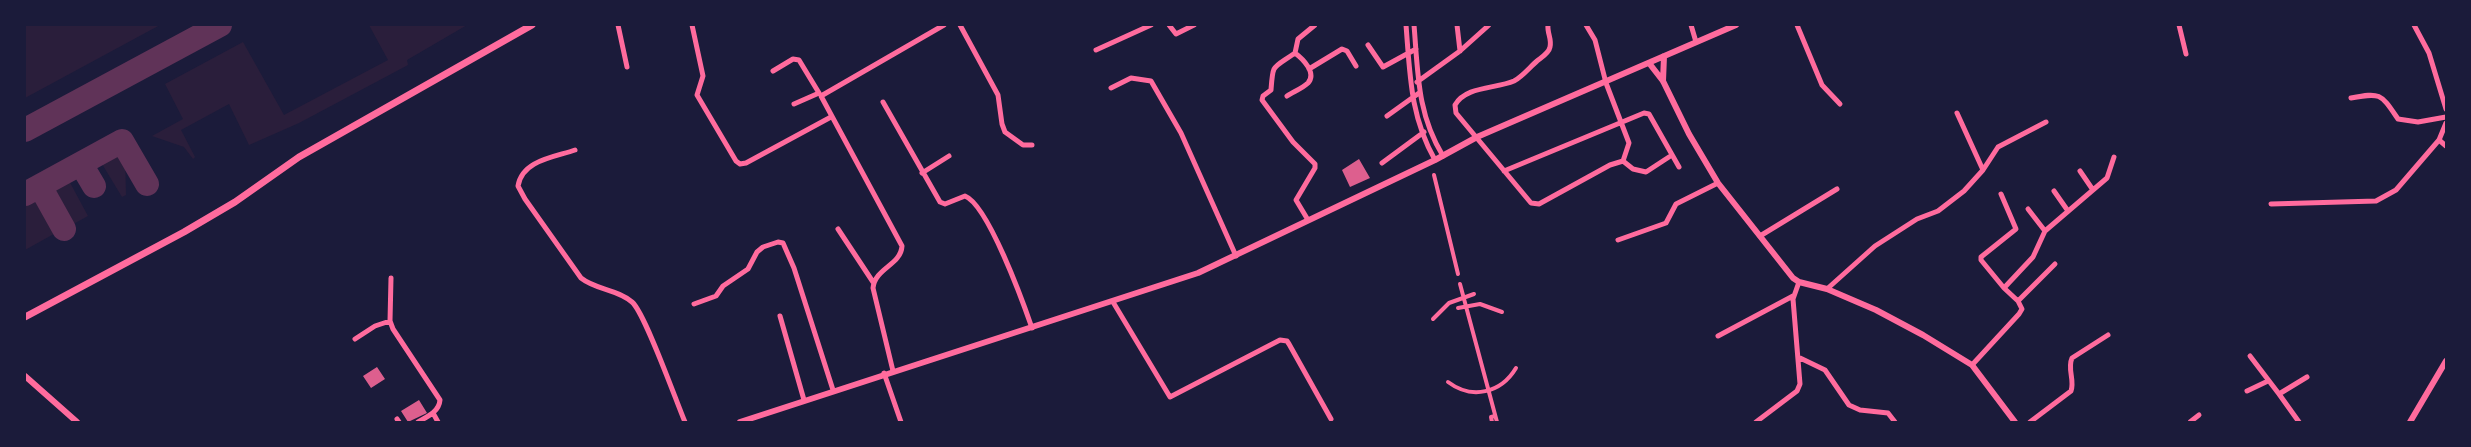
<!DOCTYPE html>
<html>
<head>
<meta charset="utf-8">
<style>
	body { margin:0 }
	#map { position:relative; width:2471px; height:447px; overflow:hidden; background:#1b1b3a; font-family:"Open Sans",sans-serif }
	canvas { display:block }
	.frame { position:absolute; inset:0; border:26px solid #1b1b3a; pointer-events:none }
</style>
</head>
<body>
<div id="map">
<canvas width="2471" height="447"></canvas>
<div class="frame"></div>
</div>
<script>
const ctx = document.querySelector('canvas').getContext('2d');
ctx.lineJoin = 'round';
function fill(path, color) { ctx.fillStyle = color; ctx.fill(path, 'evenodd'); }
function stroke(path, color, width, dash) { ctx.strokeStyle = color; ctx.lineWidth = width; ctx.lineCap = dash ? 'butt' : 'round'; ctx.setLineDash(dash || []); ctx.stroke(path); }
fill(new Path2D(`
	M25 25H160L25 98Z
	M369 25H467L407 60 408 65 299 123 249 145 229 104 181 130 195 157 193 159 184 147 152 136 183 119 165 84 243 42 284 115 388 60Z
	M121 148 125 154 126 195 122 197 99 159Z
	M67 177 88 216 68 227 49 192 51 185Z
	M33 195C47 194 55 219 61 230L25 250V199Z`), '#2a1e3b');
stroke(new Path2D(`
	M25 130 220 25
	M81 164 94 186
	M40 186 64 229
	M25 194 122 141 147 184`), '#603358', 24);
fill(new Path2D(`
	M1359 159 1370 178 1350 187 1342 170Z
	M377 367 385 379 371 388 363 376Z
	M419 400 427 413 408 422 401 411Z`), '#dd5f8e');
stroke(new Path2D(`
	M1434 175 1458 274
	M1460 284 1497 422
	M1458 308 1480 304 1502 312
	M1433 319 1449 303 1474 294
	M1448 382C1472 400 1501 393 1516 368
	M1492 422 1491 417 1495 416`), '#ff6b9d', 4);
stroke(new Path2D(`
	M618 25 627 67
	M692 25 703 76 697 95 736 161 740 164 746 163 831 117
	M960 25 998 95 1002 124 1005 132 1023 145H1032
	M1169 25 1176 34 1194 25
	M1406 25C1410 74 1410 116 1435 160
	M1414 25C1418 72 1417 114 1443 156
	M1457 25 1460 51
	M1548 25C1547 33 1552 39 1550 47 1549 53 1542 57 1537 61 1530 67 1522 77 1514 81 1495 89 1466 86 1455 105L1456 113 1531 203 1539 204 1610 165 1623 161 1629 143 1606 83 1595 40 1586 25
	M1691 25 1696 42
	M1797 25 1822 85 1840 104
	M2179 25 2186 54
	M2414 25 2429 53 2446 109
	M1368 45 1383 67 1416 49
	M1096 50 1151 25
	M1295 53C1272 69 1273 63 1271 90L1263 96 1262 100 1293 142 1315 164V168L1296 200 1308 220
	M1295 53 1298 39 1315 25
	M1309 69 1342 49 1347 51 1356 66
	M773 71 793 59 799 60 819 93 794 104
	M1417 82 1460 51 1489 25
	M1111 88 1131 78 1151 81 1181 133 1236 256
	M1287 96C1293 92 1303 88 1308 83 1317 73 1303 59 1295 53
	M2351 98C2381 92 2381 94 2398 119L2418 122 2446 117
	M883 102 940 202 945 204 965 196C988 205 1023 302 1032 328
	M1387 116 1419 93
	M2439 140 2446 146
	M575 150C555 157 522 160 518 186L525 199 581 278C596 290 617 289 632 302 645 313 676 401 685 422
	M1623 161 1633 169 1646 172 1672 155
	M1382 163 1424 132
	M1983 170 1998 147 2046 122
	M1504 171 1644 113 1649 114 1679 167
	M2080 171 2093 190
	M922 173 949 156
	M2054 191 2068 211
	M2001 194 2016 229 1981 257V260L2004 288
	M2271 204 2376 201 2396 190 2439 140 2446 123
	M2028 209 2045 231
	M838 229 873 282
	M1760 236 1837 189
	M1618 240 1666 223 1676 204 1718 183
	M391 278 390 321 393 329 440 400C439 412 427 417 418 422
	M1827 289 1875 246 1917 219 1938 211 1964 191 1983 170 1957 113
	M2018 301 2055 264
	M1113 302 1170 397 1280 340 1287 341 1289 344 1331 419
	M694 304 716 296 723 286 748 269 757 252 763 247 778 242 783 243 794 268 833 390
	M780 316 804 400
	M1718 336 1793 296
	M355 339 375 326 390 321
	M2250 356 2279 394
	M1798 357 1825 370 1849 405 1860 410 1888 413 1895 422
	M1972 365 2019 314 2022 309 2018 301 2004 288 2033 257 2045 231 2107 178 2114 157
	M893 371 873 288C875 268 901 265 902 246L821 96 944 25
	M884 373 901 422
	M2247 391 2268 381
	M433 413 438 422
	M397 419 399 422
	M1756 422 1797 391 1800 384 1793 299 1799 282
	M2030 422 2071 391C2075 380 2067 369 2072 358L2108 335
	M2190 422 2199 415
	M2299 422 2279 394 2307 377`), '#ff6b9d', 5);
stroke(new Path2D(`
	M1649 63 1663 81 1689 134 1718 183 1793 278 1799 282 1827 289 1876 310 1923 335 1972 365 2015 422
	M1663 81 1664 56
	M25 376 77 422
	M740 422 1198 273 1435 160 1477 137 1736 25
	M2410 422 2446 361`), '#ff6b9d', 6);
stroke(new Path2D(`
	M25 317 184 232 235 202 299 157 532 25`), '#ff6b9d', 7);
</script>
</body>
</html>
